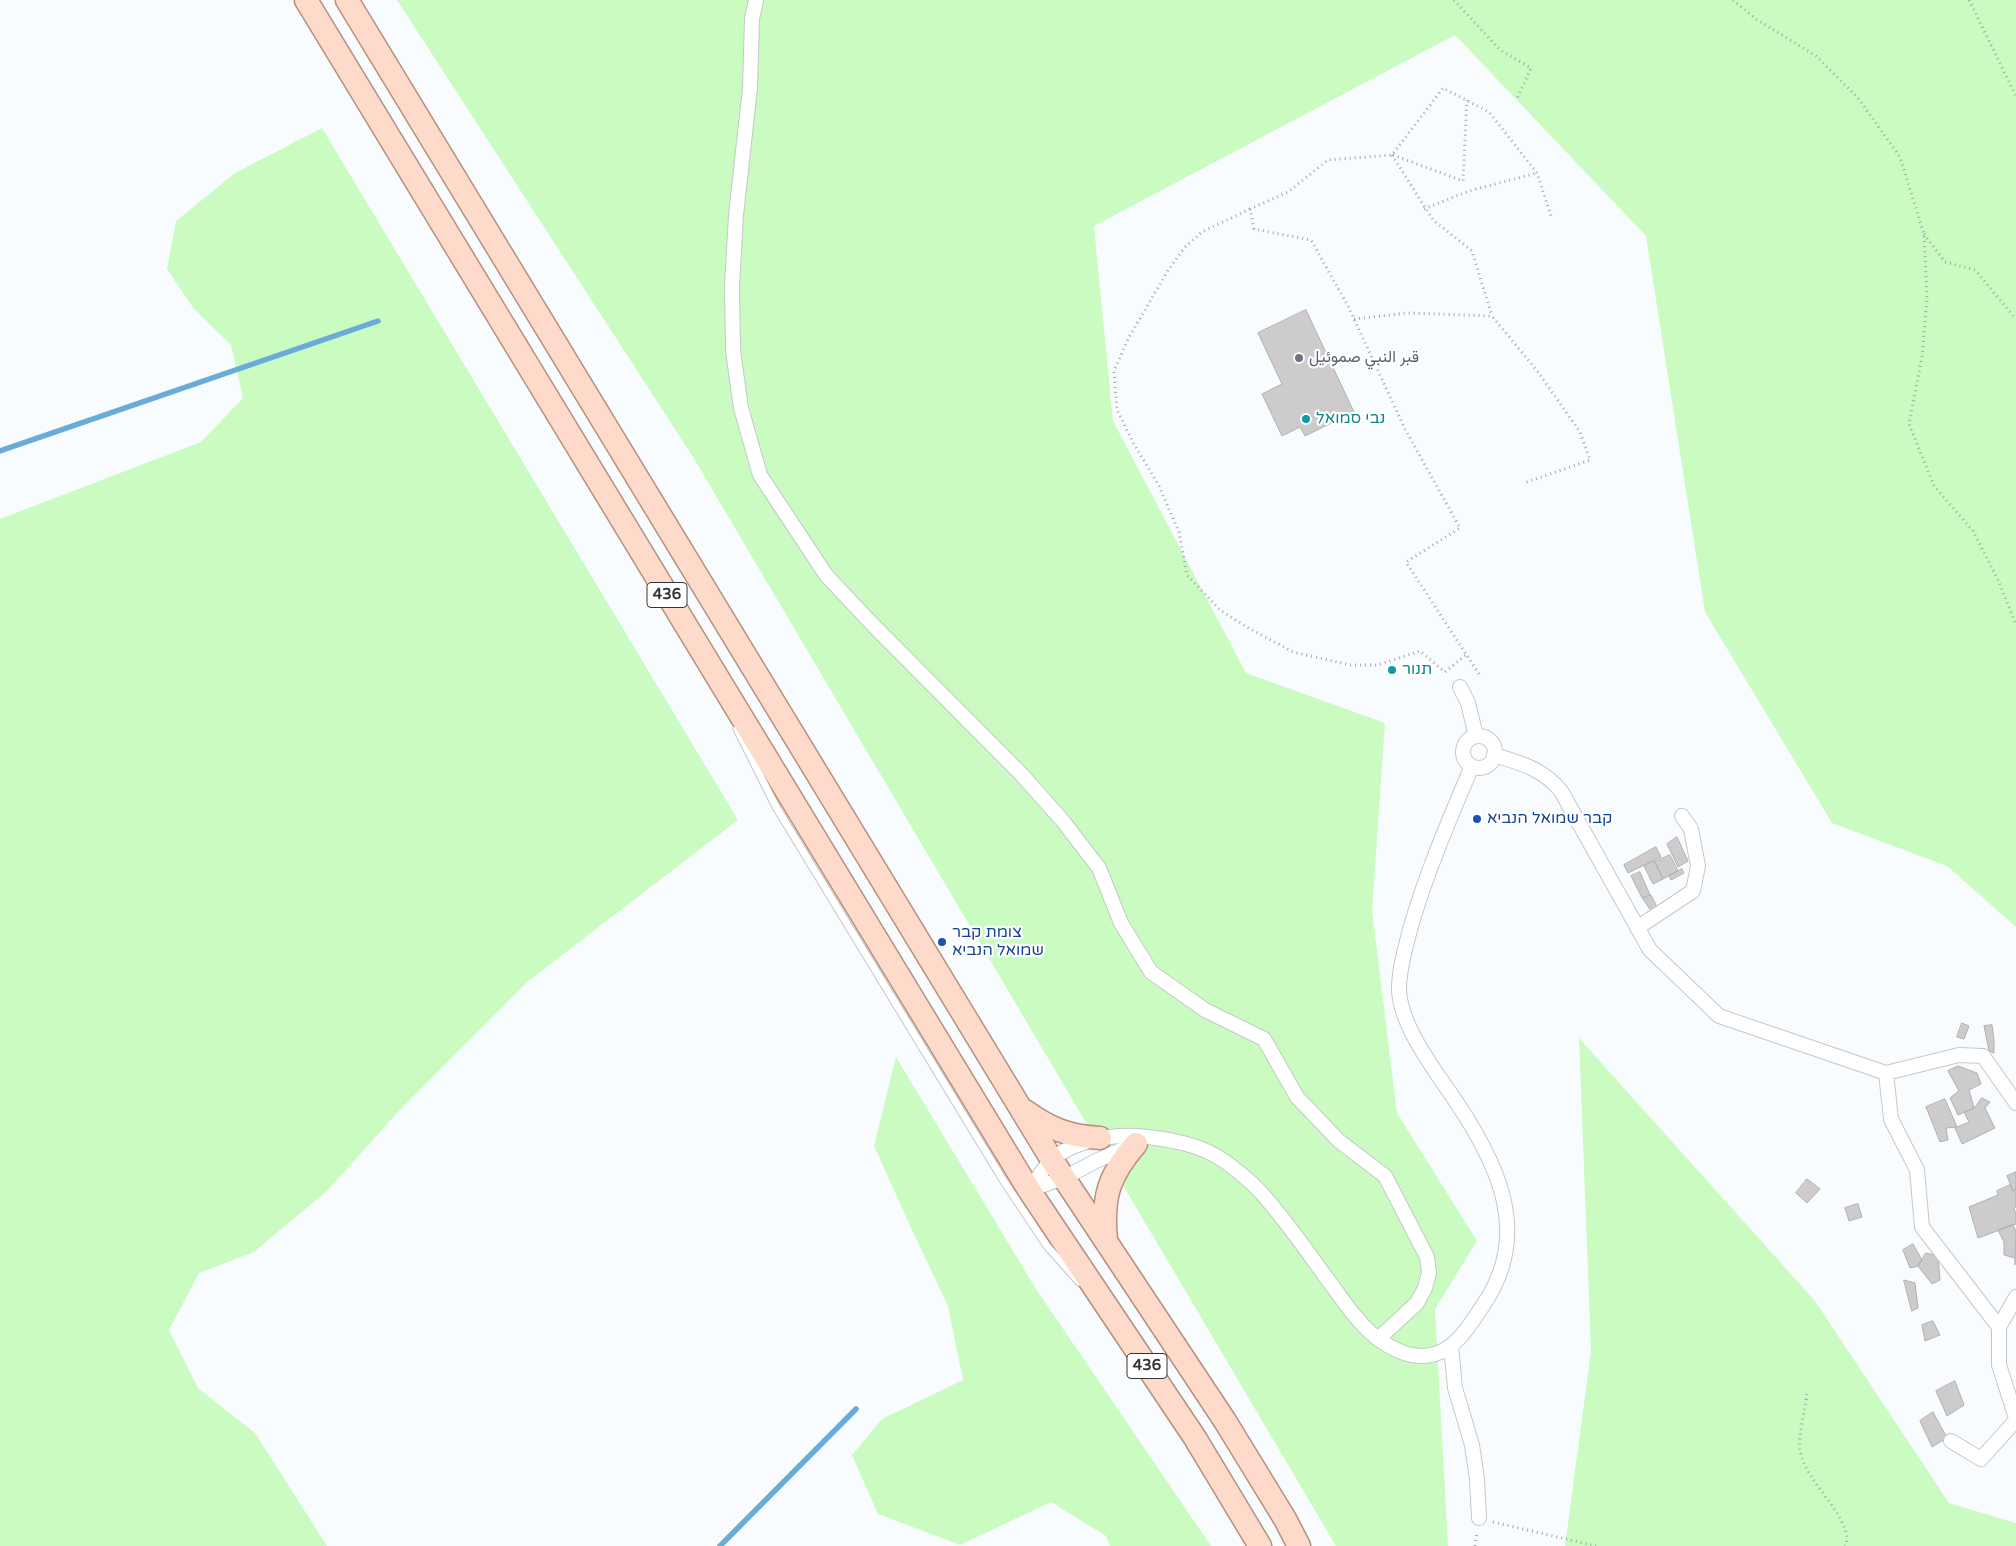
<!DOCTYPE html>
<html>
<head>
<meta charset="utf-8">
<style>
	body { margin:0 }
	canvas { display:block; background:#f9fcfe }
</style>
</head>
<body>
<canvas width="2016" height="1546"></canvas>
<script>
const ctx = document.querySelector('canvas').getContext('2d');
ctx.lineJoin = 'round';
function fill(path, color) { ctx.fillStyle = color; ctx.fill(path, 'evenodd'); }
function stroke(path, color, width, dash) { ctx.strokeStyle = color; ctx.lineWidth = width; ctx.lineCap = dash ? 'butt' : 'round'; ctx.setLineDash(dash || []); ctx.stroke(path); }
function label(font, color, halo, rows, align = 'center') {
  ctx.font = font + ' "Varela Round",Vazirmatn,"Noto Sans Hebrew",sans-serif'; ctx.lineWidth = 4.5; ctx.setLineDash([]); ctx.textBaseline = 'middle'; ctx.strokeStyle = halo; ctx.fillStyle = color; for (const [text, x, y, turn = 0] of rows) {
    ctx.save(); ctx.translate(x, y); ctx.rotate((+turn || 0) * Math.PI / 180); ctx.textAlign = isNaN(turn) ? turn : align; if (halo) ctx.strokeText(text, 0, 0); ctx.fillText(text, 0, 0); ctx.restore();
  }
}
fill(new Path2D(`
	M397 0H2016V927L1947 866 1832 823 1705 612 1646 236 1455 35 1094 226 1113 421 1246 673 1385 723 1372 911 1397 1113 1477 1241 1435 1309 1448 1546H1336L693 457Z
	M322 128 738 820 527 982 396 1114 328 1190 254 1252 199 1273 169 1330 198 1388 255 1433 327 1546H0V519L201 442 243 398 231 345 194 309 167 269 176 221 235 173Z
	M1579 1038 1815 1301 1949 1503 2016 1523V1546H1565L1591 1351Z
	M896 1057 1036 1289 1211 1546H1110L1106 1536 1051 1502 960 1545 878 1514 852 1455 882 1419 963 1380 948 1306 912 1230 874 1146Z`), '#cafcc1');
stroke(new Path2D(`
	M0 451 378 321
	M720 1546 856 1409`), '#6babda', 5.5);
const building = new Path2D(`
	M1306 310 1354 412 1305 436 1300 427 1282 436 1262 394 1282 384 1258 333Z
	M1677 837 1688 861 1678 867 1667 844Z
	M1656 847 1661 857 1628 873 1624 865Z
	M1670 855 1678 871 1663 879 1655 862Z
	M1654 861 1663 879 1653 884 1644 866Z
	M1682 869 1684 873 1671 880 1669 876Z
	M1640 872 1650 895 1642 898 1631 876Z
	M1651 895 1657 907 1651 911 1643 899Z
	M1962 1023 1969 1026 1964 1039 1957 1037Z
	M1992 1025 1994 1040V1053L1989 1051 1984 1026Z
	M1958 1066 1977 1073 1981 1084 1969 1090 1974 1108 1958 1115 1950 1098 1959 1091 1948 1071Z
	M1982 1098 1990 1102 1985 1108 1995 1128 1962 1144 1955 1128 1969 1122 1964 1112 1974 1108Z
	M1945 1099 1957 1127 1946 1128 1948 1140 1940 1142 1926 1107Z
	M2016 1172V1189L2013 1191 2007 1176Z
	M1807 1179 1820 1189 1807 1203 1796 1193Z
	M2010 1185 2013 1191 2016 1189V1207L2014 1208 2016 1214V1224L1978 1238 1969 1207 1998 1195 1997 1191Z
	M1858 1204 1862 1217 1849 1221 1845 1208Z
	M2013 1225 2016 1231 2015 1265V1258L2004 1255V1242L1998 1230Z
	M1913 1244 1922 1260 1918 1266 1910 1268 1903 1250Z
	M1926 1253 1938 1256 1940 1280 1932 1284 1918 1266Z
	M1904 1280 1915 1283 1918 1308 1912 1311Z
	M1933 1321 1940 1335 1925 1341 1922 1325Z
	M1955 1381 1964 1405 1947 1416 1936 1391Z
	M1933 1412 1947 1438 1932 1447 1920 1421Z`);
fill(building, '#cecbcd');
stroke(building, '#b2afb0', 1);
const lane = new Path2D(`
	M737 729 776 807 1003 1180 1047 1246 1079 1282`);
const street = new Path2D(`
	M756 0 752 19 750 88 736 215 732 285 733 351 741 408 760 475 826 575 874 626 1022 775 1062 820 1099 868 1121 923 1151 972 1205 1010 1264 1039 1297 1097 1339 1141 1385 1176 1427 1257 1429 1273 1425 1288 1417 1303 1378 1339
	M1460 687 1468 703 1476 736
	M1463 752a16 16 0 1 1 32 0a16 16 0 1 1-32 0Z
	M1494 755C1521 763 1543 769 1561 791L1650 950 1719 1016 1886 1073 1959 1055 1983 1056 2016 1103
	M1637 928 1693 891 1698 866 1691 829 1682 816
	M1886 1073 1891 1119 1917 1170 1922 1227 1999 1327V1365L2016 1418
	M1029 1190C1036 1181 1042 1170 1050 1162 1070 1141 1111 1134 1138 1136 1169 1139 1202 1144 1227 1163 1242 1174 1259 1189 1270 1203 1293 1230 1313 1260 1334 1288 1347 1306 1362 1328 1381 1341 1397 1352 1416 1360 1435 1354 1458 1347 1471 1323 1484 1304 1531 1234 1499 1166 1457 1103 1437 1073 1400 1027 1399 989 1399 968 1406 946 1411 926 1427 871 1450 818 1472 766
	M1029 1190 1064 1178 1096 1161 1133 1145
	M1999 1327 2016 1297
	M1451 1346 1455 1388 1472 1445 1477 1479 1479 1518
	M1951 1441 1981 1459 2016 1420`);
const primary = new Path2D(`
	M306 0 1029 1190 1195 1438 1260 1546
	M347 0 1052 1160 1225 1421 1285 1519 1299 1546
	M1025 1111C1050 1129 1068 1136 1100 1138
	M1106 1240C1102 1198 1108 1176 1136 1144`);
stroke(lane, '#c5c8ca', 9);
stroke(street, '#c5c8ca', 16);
stroke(primary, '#b6907f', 25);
stroke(new Path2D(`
	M1454 0 1500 50 1531 68 1516 101
	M1733 0 1756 19 1816 56 1858 98 1900 157 1924 234 1927 298 1922 357 1909 424 1934 486 1973 531 1999 582 2016 625
	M1969 0 2016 96
	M1392 155 1433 220 1472 251 1492 316
	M1393 155 1463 181 1467 100
	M1250 209 1202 232 1184 248 1167 272 1128 339 1114 371 1117 410 1134 444 1159 486 1179 532 1187 575 1220 610 1245 626 1293 652 1350 665H1378L1420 651 1445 672 1467 654
	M1424 209 1469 191 1537 173
	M1924 234 1945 262 1975 270 2016 319
	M1354 319 1407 313 1492 316 1538 372 1580 432 1590 460 1524 483
	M1479 674 1406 562 1460 528 1405 429 1348 306 1311 240 1254 229 1250 209 1288 192 1328 160 1392 155 1443 88 1489 112 1537 173 1552 219
	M1807 1394C1805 1409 1798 1436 1800 1451 1802 1460 1806 1468 1811 1476 1820 1492 1855 1528 1845 1546
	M1493 1522 1596 1546
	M1475 1546 1477 1532`), '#a4a6a8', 3, [1, 4]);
stroke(lane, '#fff', 7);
stroke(street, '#fff', 14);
stroke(primary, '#fedaca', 22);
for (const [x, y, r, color] of [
	[1299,358,5,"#6b7280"],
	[1306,419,5,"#0f9aa8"],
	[1392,670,5,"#0f9aa8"],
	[1477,819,5,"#1a4fb4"],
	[942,942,5,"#1a4fb4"]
]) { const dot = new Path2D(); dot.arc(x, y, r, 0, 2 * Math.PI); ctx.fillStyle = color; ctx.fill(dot); stroke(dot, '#fff', 2); }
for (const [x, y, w] of [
	[667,595,40],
	[1147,1366,40]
]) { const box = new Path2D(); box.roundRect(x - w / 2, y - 12.5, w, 25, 4); ctx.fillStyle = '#fff'; ctx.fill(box); stroke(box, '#333435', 1); }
label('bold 15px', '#333435', null, [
	["436",667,595],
	["436",1147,1366]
]);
label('16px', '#5b616d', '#fff', [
	["قبر النبي صموئيل",1309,358]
], 'left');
label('16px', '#0d838f', '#fff', [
	["נבי סמואל",1316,419],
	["תנור",1402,670]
], 'left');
label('16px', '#164399', '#fff', [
	["קבר שמואל הנביא",1487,819],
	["צומת קבר",952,933],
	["שמואל הנביא",952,951]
], 'left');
</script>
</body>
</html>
